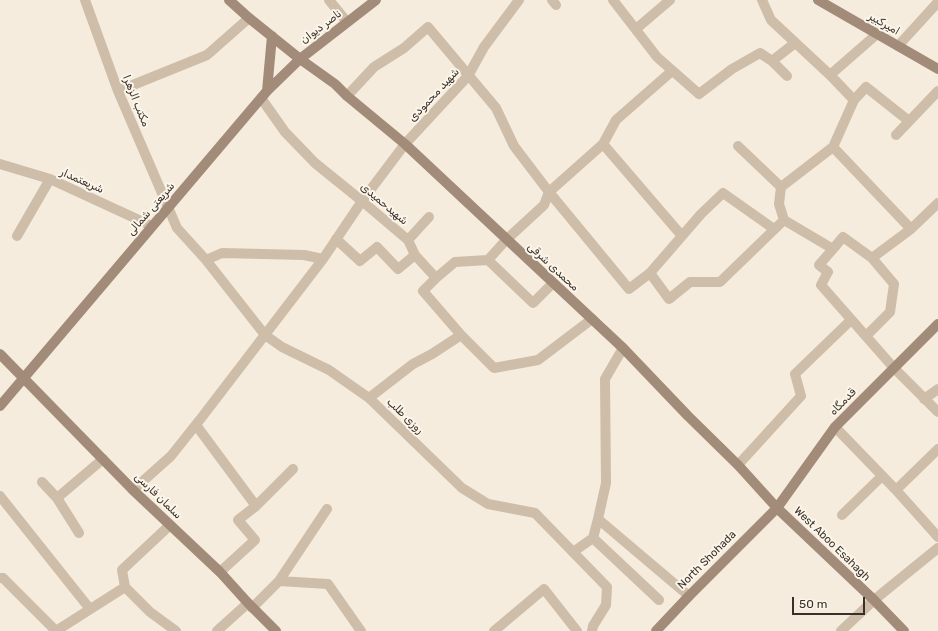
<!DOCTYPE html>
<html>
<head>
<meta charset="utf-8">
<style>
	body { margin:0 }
	#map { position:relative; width:938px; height:631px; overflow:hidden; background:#f5ecdd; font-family:Rubik,sans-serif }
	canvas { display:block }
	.scale { position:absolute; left:792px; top:597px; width:73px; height:18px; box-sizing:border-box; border:2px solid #3a3029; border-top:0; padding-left:5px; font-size:12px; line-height:14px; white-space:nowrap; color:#3a3029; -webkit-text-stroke:3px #fbf5ea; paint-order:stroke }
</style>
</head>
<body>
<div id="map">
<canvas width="938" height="631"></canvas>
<div class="scale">50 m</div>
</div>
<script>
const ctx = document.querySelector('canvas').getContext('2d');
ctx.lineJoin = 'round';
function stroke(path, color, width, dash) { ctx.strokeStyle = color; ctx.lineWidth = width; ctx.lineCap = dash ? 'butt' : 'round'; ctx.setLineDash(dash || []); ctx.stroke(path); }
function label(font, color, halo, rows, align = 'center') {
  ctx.font = font + ' Rubik,Vazirmatn,sans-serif'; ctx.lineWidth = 4; ctx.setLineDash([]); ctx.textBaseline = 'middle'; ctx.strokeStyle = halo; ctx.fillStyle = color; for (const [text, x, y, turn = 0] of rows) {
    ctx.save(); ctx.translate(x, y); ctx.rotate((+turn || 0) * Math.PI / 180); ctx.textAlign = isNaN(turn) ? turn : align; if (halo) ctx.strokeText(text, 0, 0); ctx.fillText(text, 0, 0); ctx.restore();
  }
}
stroke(new Path2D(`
	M85 0 118 91 177 228 206 260 265 335 282 347 329 370 369 398 462 488 488 504 535 513 607 587 606 605 593 626 592 631
	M329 0 347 22
	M552 0 556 5
	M613 0 657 57 699 94 732 69 760 53 772 61 795 43
	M762 0 771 20 830 75 854 100 866 87 909 121
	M636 29 670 0
	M898 46 938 2
	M772 61 787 76
	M830 75 877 34
	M118 91 207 55 249 18
	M347 96 374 67 404 48 428 27 496 108 514 146 549 192 629 289 650 273 669 299 690 282H720L784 220 833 249 819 265 828 272 821 285 893 367 938 412
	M261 98 285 132 315 163 362 201 408 240 415 255 436 278 423 291 461 335
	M896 135 938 91
	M603 144 682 236
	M738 146 781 187 779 204 784 220
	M833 147 911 229
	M0 164 50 179 152 226
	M781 187 833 147 854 100
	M17 236 50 179
	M336 239 360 261 377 247 398 269 415 255
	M408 240 429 217
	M833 249 843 237 872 258
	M206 260 222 253 304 255 323 259
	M488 260 533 303 553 283
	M650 273 701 214 723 193 774 229
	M436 278 455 262 488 260 506 240 544 205 549 192 603 144 616 120 672 71
	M866 336 890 312 894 284 872 258 911 229 938 203
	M623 348 605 379 606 483 598 519 689 596
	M369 398 413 364 432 354 461 335 494 368 538 360 592 319
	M924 399 938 389
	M196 425 256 506 238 520 255 540 220 572
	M835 427 896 490 938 537
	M738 465 801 396 795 374 851 320
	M42 482 57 498
	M133 490 171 456 202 417 323 259 362 201 405 144 468 76 484 47 519 0
	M896 490 938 449
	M0 496 90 609
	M256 506 293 469
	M842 515 882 476
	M79 533 57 498 103 459
	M593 538 659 600
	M573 552 593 538 598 519
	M0 578H3L56 631
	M279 581 328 584 361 631
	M125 587 150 612 176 631
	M252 608 279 581 327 509
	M56 631 125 587 122 570 170 525
	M217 631 248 603
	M494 631 544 589 577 631
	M841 631 874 600 938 548`), '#cebda8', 10);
stroke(new Path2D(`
	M229 0 249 18 300 59 335 84 347 96 405 144 623 348 688 416 738 465 777 508 874 600 904 631
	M818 0 938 69
	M267 91 272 36
	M0 354 133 490 220 572 248 603 276 631
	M0 406 267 91 300 59 376 0
	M656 631 689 596 777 508 835 427 938 324`), '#a28c79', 10);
label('11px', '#3a3029', '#fbf5ea', [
	["امیرکبیر",884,24,30],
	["ناصر دیوان",321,27,-37],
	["شهید محمودی",434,95,-47],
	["مکتب الزهرا",136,101,68],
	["شریعتمدار",82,181,24],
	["شهیدحمیدی",384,204,40],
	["شریعتی شمالی",151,209,-49],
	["محمدی شرقی",553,267,43],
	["قدمگاه",843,402,-46],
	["روزی طلب",405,416,44],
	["سلمان فارسی",158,496,44],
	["West Aboo Esahagh",832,544,44],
	["North Shohada",707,560,-45]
]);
</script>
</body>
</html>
